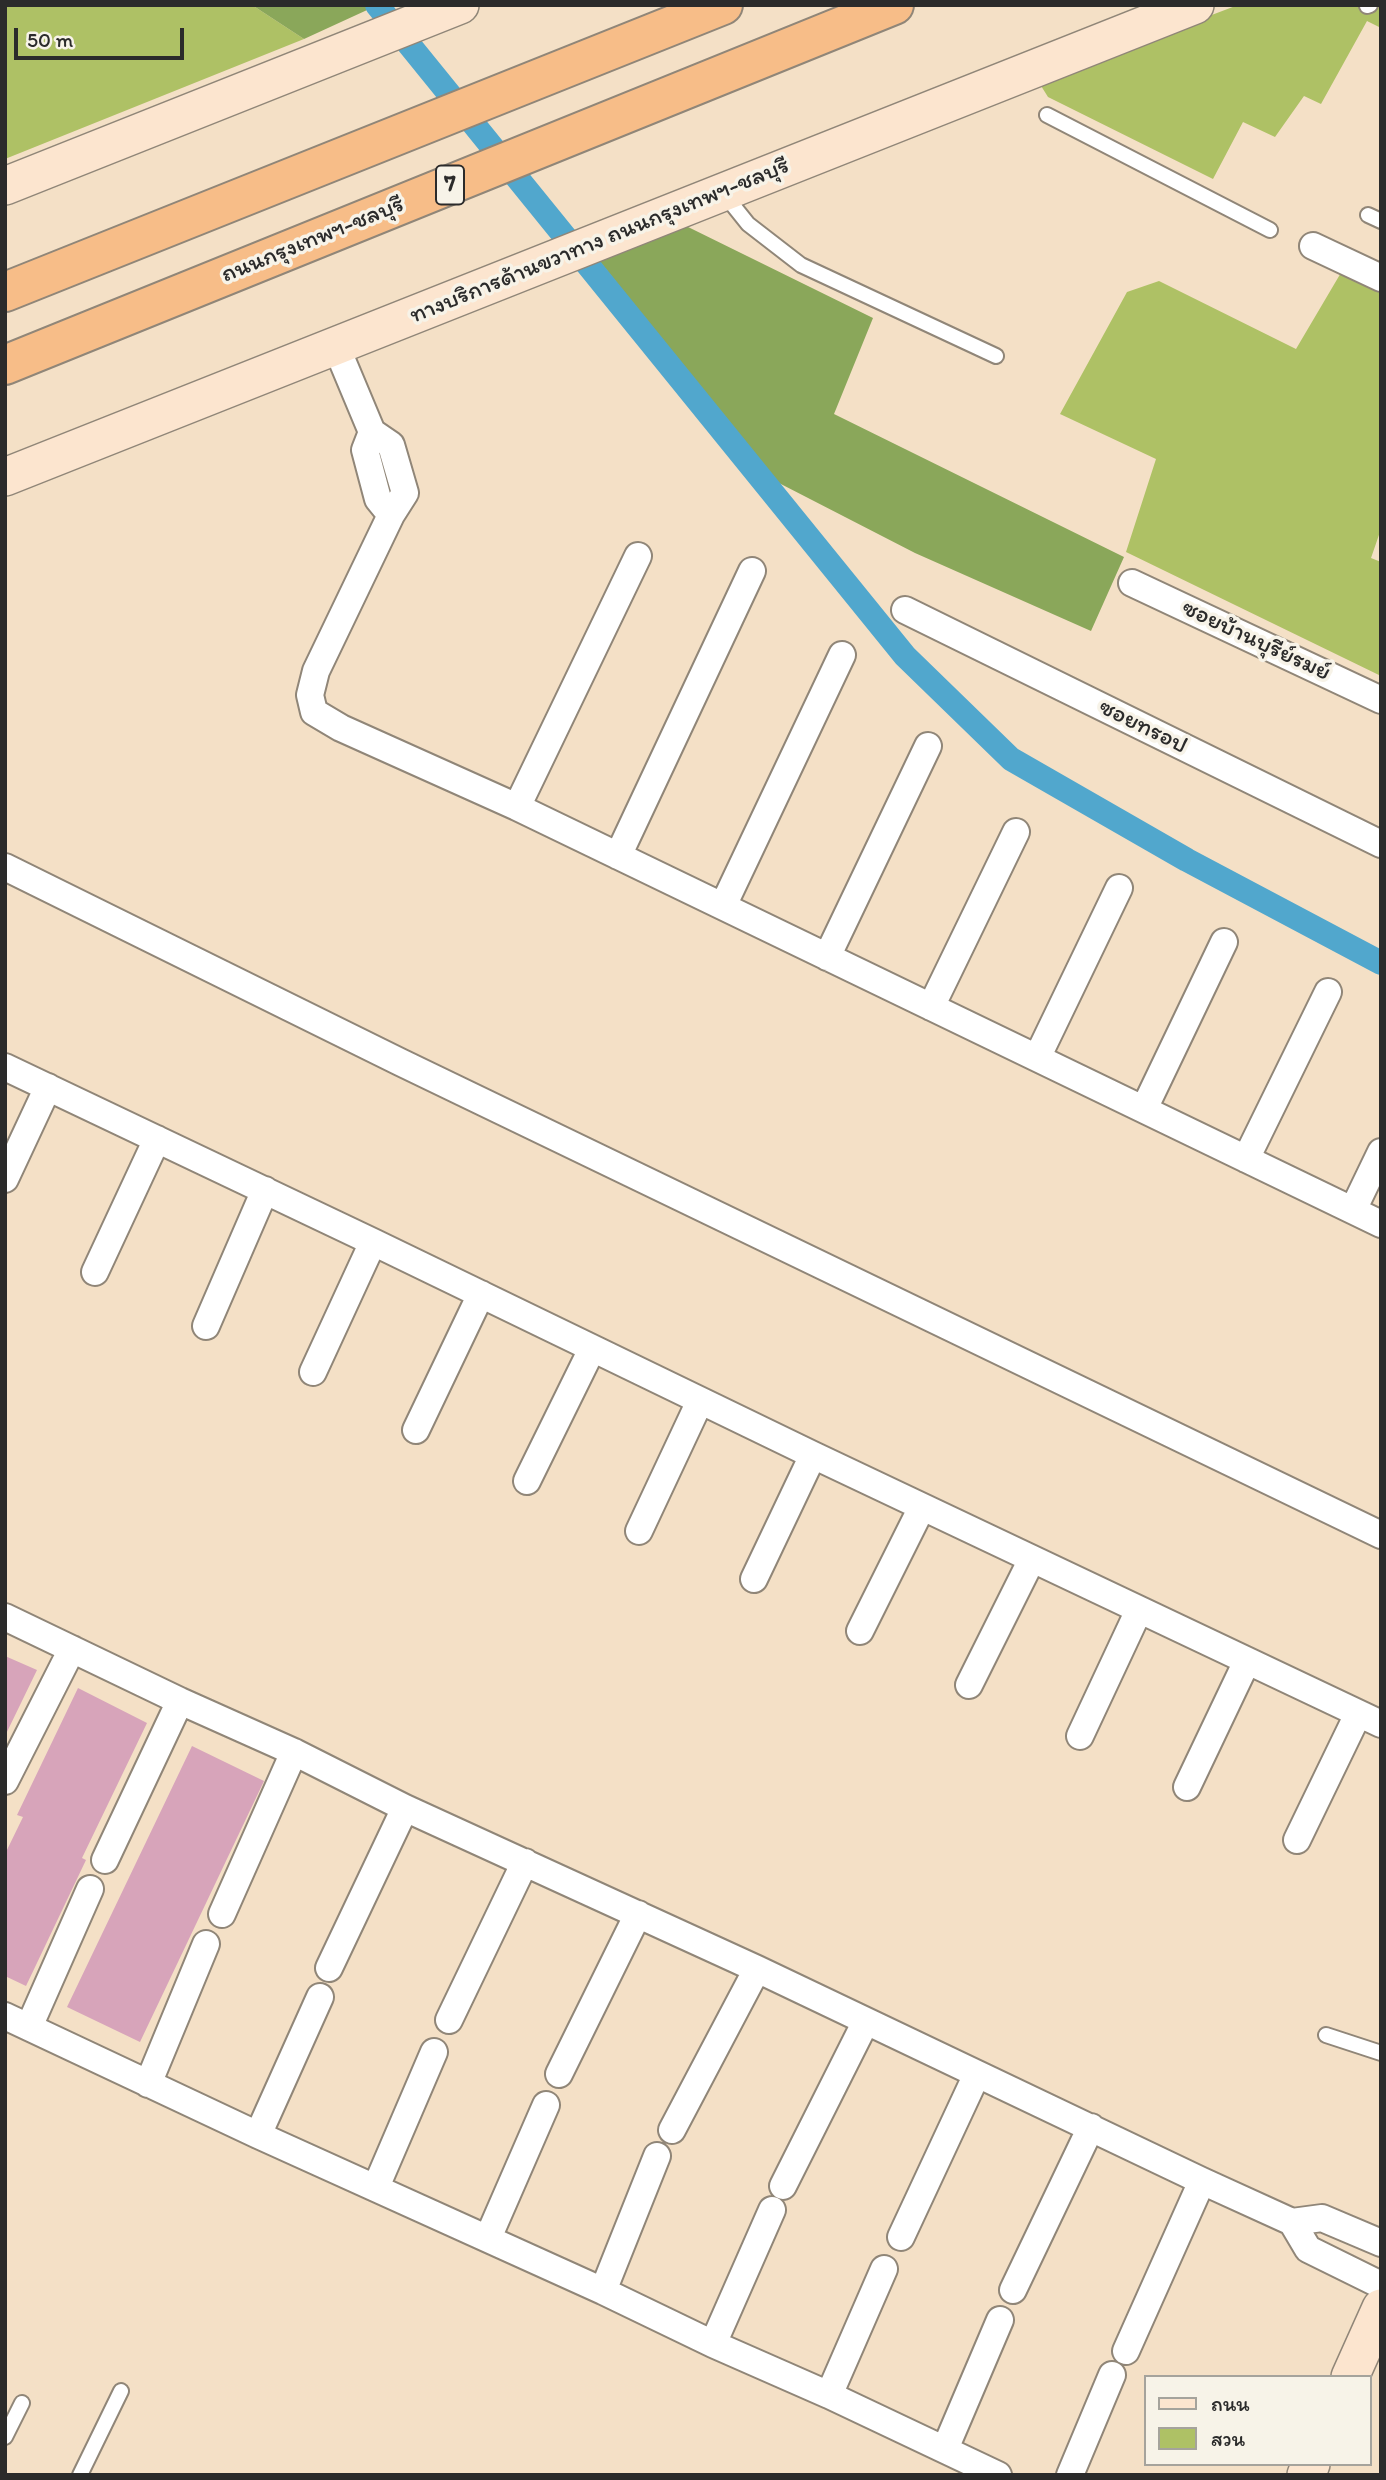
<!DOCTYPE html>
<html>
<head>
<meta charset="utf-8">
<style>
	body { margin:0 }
	#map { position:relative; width:1386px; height:2480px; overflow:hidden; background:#f4e0c6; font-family:Itim,"Playpen Sans Thai",sans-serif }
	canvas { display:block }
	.frame { position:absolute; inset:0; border:7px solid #2b2b2b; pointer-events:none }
	.legend { position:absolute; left:1144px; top:2375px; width:228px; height:91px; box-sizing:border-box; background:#f7f3e8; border:2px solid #a5a39c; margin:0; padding:9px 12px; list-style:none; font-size:21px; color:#2b2b2b }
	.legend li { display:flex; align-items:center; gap:14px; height:35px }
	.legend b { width:35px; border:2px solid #a5a39c }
	.scale { position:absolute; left:14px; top:28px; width:170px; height:32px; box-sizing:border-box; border:4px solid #2b2b2b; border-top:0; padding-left:9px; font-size:21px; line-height:24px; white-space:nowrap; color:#2b2b2b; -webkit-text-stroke:5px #f7f3e8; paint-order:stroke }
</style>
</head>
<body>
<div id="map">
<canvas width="1386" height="2480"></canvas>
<div class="frame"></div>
<ul class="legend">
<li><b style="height:9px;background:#fce5cf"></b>ถนน</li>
<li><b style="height:19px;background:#aec165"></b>สวน</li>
</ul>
<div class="scale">50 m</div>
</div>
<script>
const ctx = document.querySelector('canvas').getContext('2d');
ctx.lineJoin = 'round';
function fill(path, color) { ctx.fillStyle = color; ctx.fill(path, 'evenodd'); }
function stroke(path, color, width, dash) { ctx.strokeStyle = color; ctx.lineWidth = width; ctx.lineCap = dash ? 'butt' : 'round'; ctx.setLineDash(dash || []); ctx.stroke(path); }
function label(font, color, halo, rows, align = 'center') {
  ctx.font = font + ' Itim,"Playpen Sans Thai",sans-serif'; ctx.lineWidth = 7; ctx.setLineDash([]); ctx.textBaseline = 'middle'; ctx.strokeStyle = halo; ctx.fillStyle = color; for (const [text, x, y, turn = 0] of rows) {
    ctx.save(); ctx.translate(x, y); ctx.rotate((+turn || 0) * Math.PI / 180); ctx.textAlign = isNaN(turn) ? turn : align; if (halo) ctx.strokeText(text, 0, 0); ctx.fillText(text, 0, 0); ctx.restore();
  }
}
fill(new Path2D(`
	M5 5H252L304 39 5 159Z
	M1238 5H1381V28L1367 21 1321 104 1304 96 1275 137 1243 122 1213 179 1048 97 1038 81Z
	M1342 271 1381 289V529L1371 558 1381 562V676L1126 552 1156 459 1060 414 1127 292 1159 281 1296 349Z`), '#aec165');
fill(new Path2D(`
	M252 5H378L304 39Z
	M684 225 873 318 834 414 1124 557 1091 631 915 553 775 481 597 258Z`), '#8aa75a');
stroke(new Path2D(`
	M377 5 905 656 1011 759 1187 860 1381 963`), '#51a7cd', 24);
fill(new Path2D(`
	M5 1656 37 1670 5 1736Z
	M78 1688 147 1723 82 1858 86 1860 26 1986 5 1976V1854L23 1817 17 1815Z
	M192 1746 264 1781 140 2042 67 2007Z`), '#d7a4ba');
const lane = new Path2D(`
	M1367 6 1370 5
	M1047 115 1270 230
	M724 194 748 224 801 265 996 356
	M1368 215 1381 221
	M1326 2035 1381 2053
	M5 2437 22 2403
	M80 2475 121 2391`);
const street = new Path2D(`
	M1313 246 1381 278
	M336 346 372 432 391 445 405 493 391 515 316 671 310 695 314 712 341 728 517 807 1381 1224
	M372 432 365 450 378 499 391 515
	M1132 583 1381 700
	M905 610 1381 844
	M517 807 638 556
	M618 856 752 571
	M5 867 400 1062 1381 1535
	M723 906 842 655
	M827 957 928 746
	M931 1007 1016 832
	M1037 1058 1119 888
	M5 1067 373 1242 813 1455 1381 1724
	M1144 1109 1224 942
	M1246 1159 1328 992
	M5 1179 48 1087
	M1353 1210 1381 1152
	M95 1272 157 1139
	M206 1326 265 1190
	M313 1372 373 1242
	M416 1430 481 1294
	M527 1481 592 1349
	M639 1531 700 1401
	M754 1579 813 1455
	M5 1617 180 1701 294 1752 405 1808 757 1969 1202 2181 1292 2222 1322 2218 1381 2243
	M860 1631 922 1507
	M969 1685 1032 1559
	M1080 1736 1139 1610
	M5 1781 72 1649
	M1187 1787 1247 1661
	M1297 1840 1358 1714
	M105 1860 180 1701
	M222 1914 294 1752
	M329 1968 405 1808
	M5 2016 258 2135 603 2291 713 2344 829 2395 998 2475
	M449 2020 525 1862
	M29 2027 90 1889
	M559 2074 638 1914
	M148 2084 206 1944
	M672 2130 757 1969
	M258 2135 320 1997
	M783 2186 866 2021
	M376 2187 434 2052
	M1292 2222 1308 2249 1381 2285
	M901 2237 977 2074
	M488 2238 546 2105
	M1013 2290 1091 2127
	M603 2291 657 2156
	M713 2344 772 2210
	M1126 2351 1202 2181
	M829 2395 884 2269
	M945 2449 1000 2320
	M1070 2475 1112 2375`);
const secondary = new Path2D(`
	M5 186 460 5
	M5 477 1195 5
	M1350 2377 1381 2308
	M1306 2475 1311 2464`);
const highway = new Path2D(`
	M5 292 723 5
	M5 365 894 5`);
stroke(lane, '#908678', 18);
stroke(street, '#908678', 30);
stroke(secondary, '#908678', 40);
stroke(highway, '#908678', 42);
stroke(lane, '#fff', 14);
stroke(street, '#fff', 26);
stroke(secondary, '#fce5cf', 37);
stroke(highway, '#f7bd88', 38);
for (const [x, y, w] of [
	[450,185,28]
]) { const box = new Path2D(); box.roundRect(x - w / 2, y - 19.5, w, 39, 5); ctx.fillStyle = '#f7f3e8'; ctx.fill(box); stroke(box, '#2b2b2b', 2); }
label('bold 23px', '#2b2b2b', null, [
	["7",450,185]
]);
label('24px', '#2b2b2b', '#f7f3e8', [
	["ถนนกรุงเทพฯ-ชลบุรี",313,240,-22],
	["ทางบริการด้านขวาทาง ถนนกรุงเทพฯ-ชลบุรี",600,241,-22],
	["ซอยบ้านบุรีย์รมย์",1256,641,25],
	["ซอยทรอป",1143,727,26]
]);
</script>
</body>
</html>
